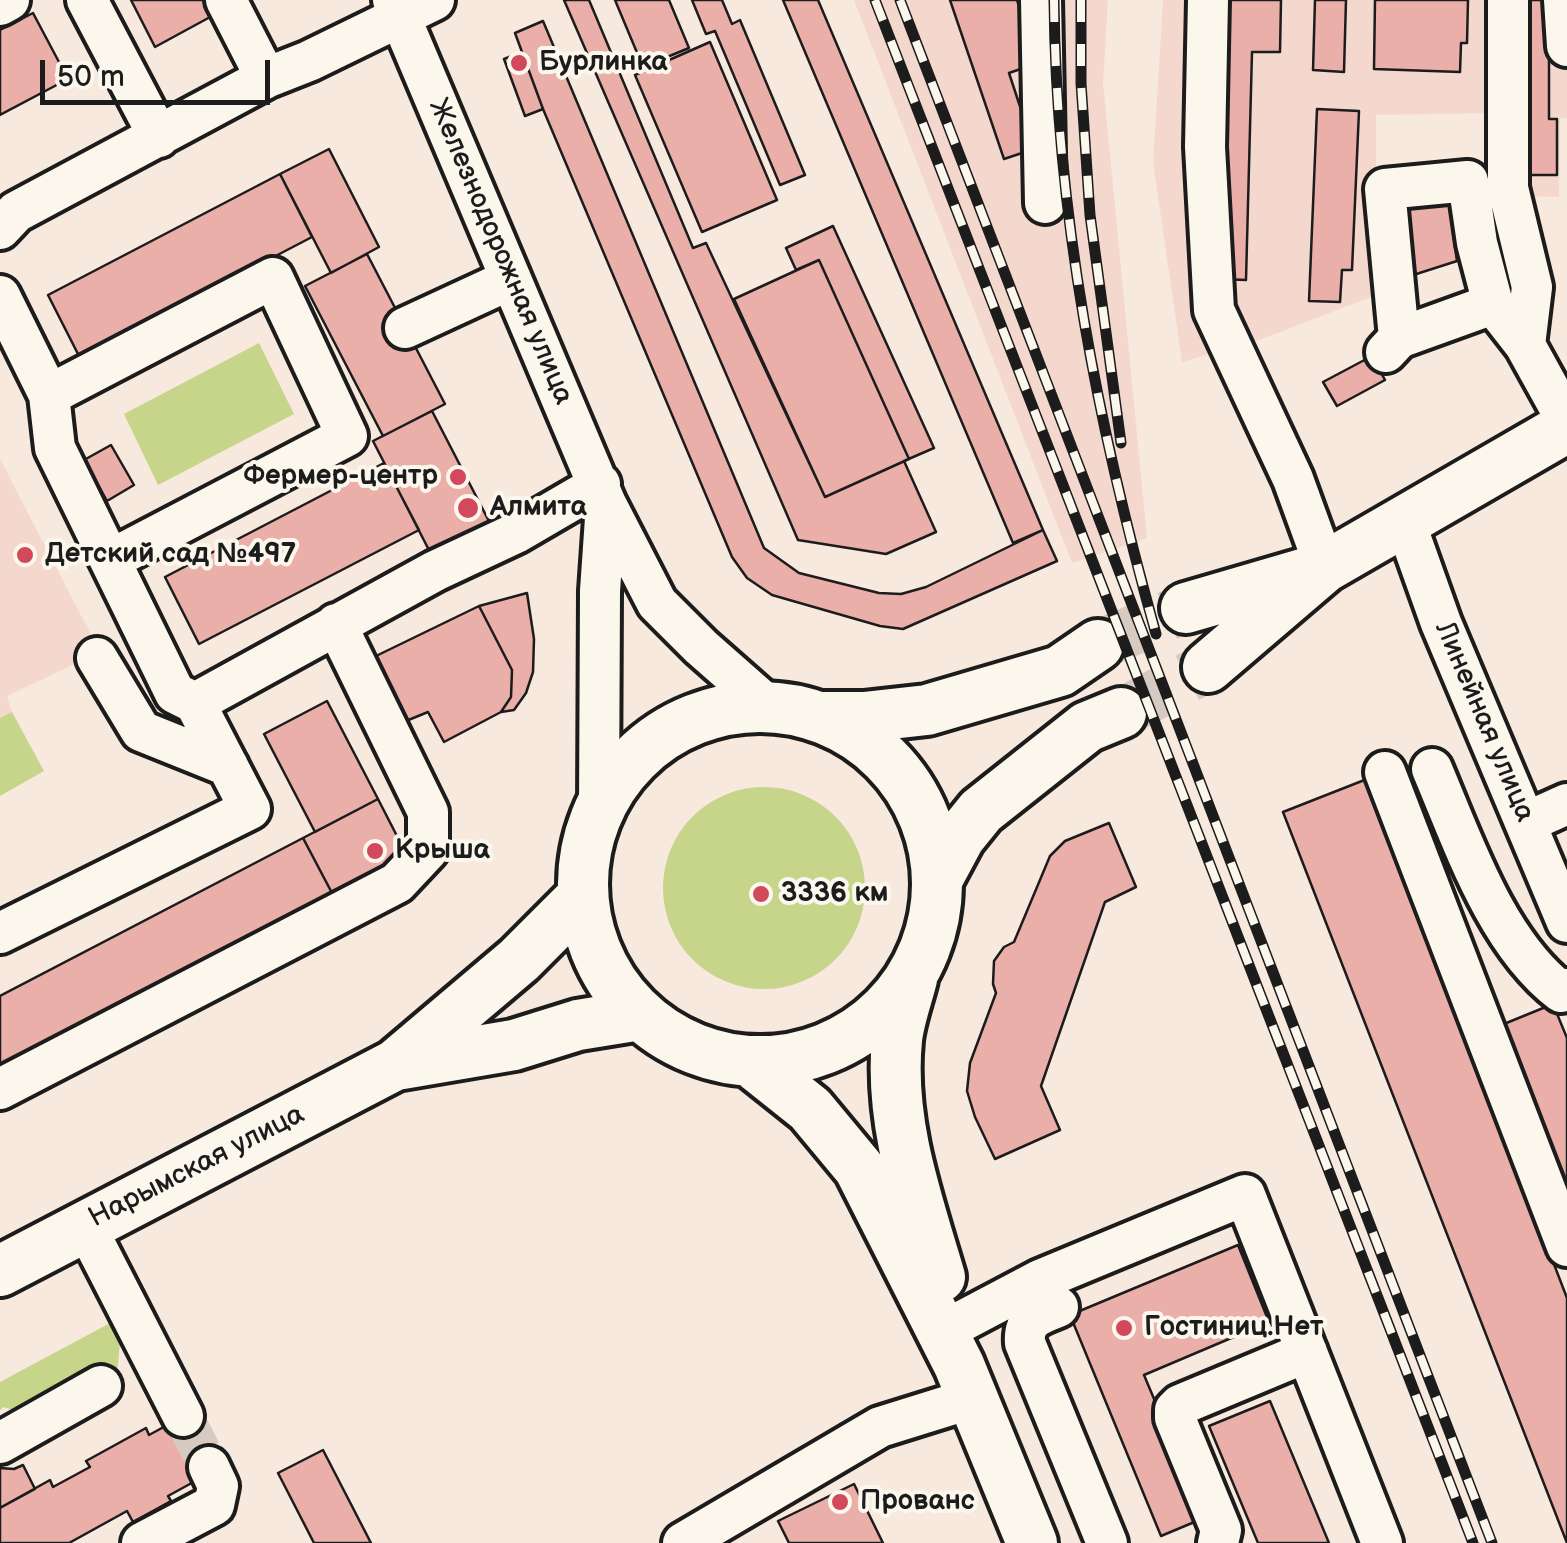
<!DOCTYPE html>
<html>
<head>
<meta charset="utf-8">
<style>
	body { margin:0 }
	#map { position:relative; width:1567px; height:1543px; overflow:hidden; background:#f8e9de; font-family:"Balsamiq Sans",sans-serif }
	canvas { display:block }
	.scale { position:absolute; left:40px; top:60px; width:230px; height:45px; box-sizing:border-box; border:5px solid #1c1c1c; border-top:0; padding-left:12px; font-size:30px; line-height:35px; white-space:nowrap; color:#1c1c1c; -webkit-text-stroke:8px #fbf7ec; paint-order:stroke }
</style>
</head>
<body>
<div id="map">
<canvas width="1567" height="1543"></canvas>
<div class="scale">50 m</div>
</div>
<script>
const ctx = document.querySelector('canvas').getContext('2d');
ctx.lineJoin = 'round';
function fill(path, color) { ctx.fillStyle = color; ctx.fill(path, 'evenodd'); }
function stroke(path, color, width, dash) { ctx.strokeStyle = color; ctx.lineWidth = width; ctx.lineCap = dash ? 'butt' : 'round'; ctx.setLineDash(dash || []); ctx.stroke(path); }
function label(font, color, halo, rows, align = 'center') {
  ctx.font = font + ' "Balsamiq Sans",sans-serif'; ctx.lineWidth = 8; ctx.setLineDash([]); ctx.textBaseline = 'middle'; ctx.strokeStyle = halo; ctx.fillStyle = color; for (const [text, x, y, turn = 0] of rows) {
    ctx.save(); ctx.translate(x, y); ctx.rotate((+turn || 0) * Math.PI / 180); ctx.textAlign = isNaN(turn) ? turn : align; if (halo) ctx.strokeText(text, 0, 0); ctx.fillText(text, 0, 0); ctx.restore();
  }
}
fill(new Path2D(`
	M854 0H1108L1103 82 1147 538 1072 563Z
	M1163 0H1567V118L1560 119 1559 197 1489 195V113L1376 115V295L1262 339 1182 362 1153 162Z
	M0 459 100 652 7 696 12 712 0 718Z`), '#f4d8ce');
fill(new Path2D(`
	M259 343 294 414 158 485 124 414Z
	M12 712 44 771 0 796V718Z
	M663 888a101 101 0 1 1 202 0a101 101 0 1 1-202 0Z
	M112 1322 120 1343 117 1375 36 1418 4 1407 0 1410V1382Z`), '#c6d589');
const building = new Path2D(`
	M131 0H204L212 16 155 47Z
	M564 0H589L693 248 706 243 825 497 909 459 819 260 796 270 786 248 833 226 934 448 904 461 936 532 886 554 798 540Z
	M615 0H669L689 48 643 67Z
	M692 0H722L732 24 740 20 805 175 780 185 715 31 706 34Z
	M783 0H818L1043 530 1013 543Z
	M950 0H1017L1038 63 1009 73 1034 149 1004 159Z
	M1225 0H1281L1280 52H1252L1246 280 1219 279Z
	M1315 0H1346L1344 72 1313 70Z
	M1375 0H1468L1467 43H1461L1460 72 1374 69Z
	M1516 0H1549V119H1557V175H1524Z
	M33 13 68 79 0 115V30Z
	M543 21 764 548 799 573 879 593 901 594 926 587 1043 530 1057 561 903 629 880 626 772 595 747 578 732 557 543 109 515 33Z
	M710 42 777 200 702 232 635 75Z
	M522 52 543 109 525 116 504 59Z
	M1317 109 1359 111 1352 270H1342L1340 302 1309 301Z
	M329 149 379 247 331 273 280 174Z
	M280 174 312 237 80 358 48 295Z
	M1447 191 1457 261 1407 277 1397 200Z
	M367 254 445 404 383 436 305 286Z
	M819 260 909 459 825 497 734 299Z
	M1372 356 1385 380 1337 406 1323 382Z
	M432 411 492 527 433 558 373 441Z
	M111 445 134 485 107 501 84 460Z
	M384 463 419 530 199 644 165 577Z
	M527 593 534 639 533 672 526 693 514 710 501 712 511 697 512 670 479 606Z
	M479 606 512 670 511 697 501 712 444 742 428 712 406 721 376 656Z
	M327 701 378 799 315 832 264 734Z
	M1367 779 1567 1298V1543L1283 812Z
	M378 799 398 838 397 853 390 863 332 893 303 838Z
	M1109 823 1136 887 1105 902 1041 1086 1060 1130 995 1159 975 1117 967 1091 970 1063 996 993 993 984 994 961 1004 947 1014 942 1050 856 1065 841Z
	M303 838 332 893 0 1066V996Z
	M1553 1004 1567 1038V1194L1499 1026Z
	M1238 1245 1269 1322 1144 1375 1204 1518 1161 1536 1070 1315Z
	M1270 1401 1329 1543H1258L1209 1426Z
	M193 1411 220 1461 199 1479 168 1496 171 1501 133 1522 127 1511 69 1543H0V1508L50 1480 53 1487 90 1467 86 1461 146 1428 149 1435Z
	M323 1450 371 1543H314L278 1473Z
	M23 1465 35 1489 0 1508V1468L14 1469Z
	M854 1484 883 1543H789L778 1521Z`);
fill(building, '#eaafa8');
stroke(building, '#1c1c1c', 2.5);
stroke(new Path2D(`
	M183 1416 209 1467`), '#d7cac1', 40, [40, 20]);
stroke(new Path2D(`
	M1098 645 1186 608
	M1121 713 1208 667`), '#d7cac1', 50, [50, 25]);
const minor = new Path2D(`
	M87 0 159 137
	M226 0 266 78
	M393 0 606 504 657 603 701 647 768 706
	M1041 0 1045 203
	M1208 0 1205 147 1214 310 1293 479 1325 567
	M1508 0V188L1532 287 1525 345
	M1564 0 1567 46
	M0 5 9 0
	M0 229 16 212 266 78 309 61 434 0
	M0 296 49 395 55 448 175 693 195 703 435 571 516 533 600 484
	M405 328 511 279
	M1399 338 1385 189 1468 181 1477 243 1493 304
	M1386 352 1399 338 1493 304 1525 345 1567 421
	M49 395 273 278 347 436 110 560
	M1405 522 1441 623 1567 922
	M97 658 141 731 228 766
	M1432 769C1463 842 1496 942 1561 992L1567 989
	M1385 772 1567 1246
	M599 810 600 591 606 504
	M1527 822 1567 804
	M0 933 250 809 195 703
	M0 1089 397 883 428 850V812L336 624
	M85 1225 183 1416
	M1058 1307C1038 1315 1023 1319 1025 1343L1107 1543
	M951 1327 1040 1280 1245 1195 1382 1543
	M0 1443 101 1386
	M142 1543 214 1505 218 1486 209 1467
	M683 1543 880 1427 973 1398
	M1218 1543 1221 1530 1175 1418V1410L1180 1405 1307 1352`);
const major = new Path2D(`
	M1186 608 1306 573
	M1208 667 1325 567 1567 427
	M583 884a177 177 0 1 1 354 0a177 177 0 1 1-354 0Z
	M822 717H864L927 710 1060 671 1098 645
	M938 878 960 837 981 811 1087 727 1121 713
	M912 979C907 999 899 1020 897 1040 889 1122 917 1199 940 1277
	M751 1062 810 1109 859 1168 959 1365 1032 1543
	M396 1065 514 1045 578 1025 640 1015
	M0 1271 395 1065 519 960 583 896`);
stroke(minor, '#1c1c1c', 48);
stroke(major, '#1c1c1c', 58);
stroke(minor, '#fbf7ec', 40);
stroke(major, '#fbf7ec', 50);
const rail = new Path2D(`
	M875 0 1473 1543
	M900 0 1492 1543
	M1054 0C1056 215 1098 427 1156 634
	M1081 0V83L1090 215 1121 443`);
stroke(rail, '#1c1c1c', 11);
stroke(rail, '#fbf7ec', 8, [22]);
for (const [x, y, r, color] of [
	[519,63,10,"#d1495b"],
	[458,477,10,"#d1495b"],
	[468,508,12,"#d1495b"],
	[25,555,10,"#d1495b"],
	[375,851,10,"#d1495b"],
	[761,894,10,"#d1495b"],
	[1124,1328,10,"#d1495b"],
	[840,1502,10,"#d1495b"]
]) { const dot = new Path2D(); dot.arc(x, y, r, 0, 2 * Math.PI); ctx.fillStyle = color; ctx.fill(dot); stroke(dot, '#fbf7ec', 4); }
label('bold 28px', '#1c1c1c', '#fbf7ec', [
	["Бурлинка",539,63],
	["Фермер-центр",438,477,"right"],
	["Алмита",490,508],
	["Детский сад №497",45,555],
	["Крыша",395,851],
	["3336 км",781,894],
	["Гостиниц.Нет",1144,1328],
	["Прованс",860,1502]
], 'left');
label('28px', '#1c1c1c', '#fbf7ec', [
	["Железнодорожная улица",500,252,67],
	["Линейная улица",1484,722,67],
	["Нарымская улица",197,1167,-27]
]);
</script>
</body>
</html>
